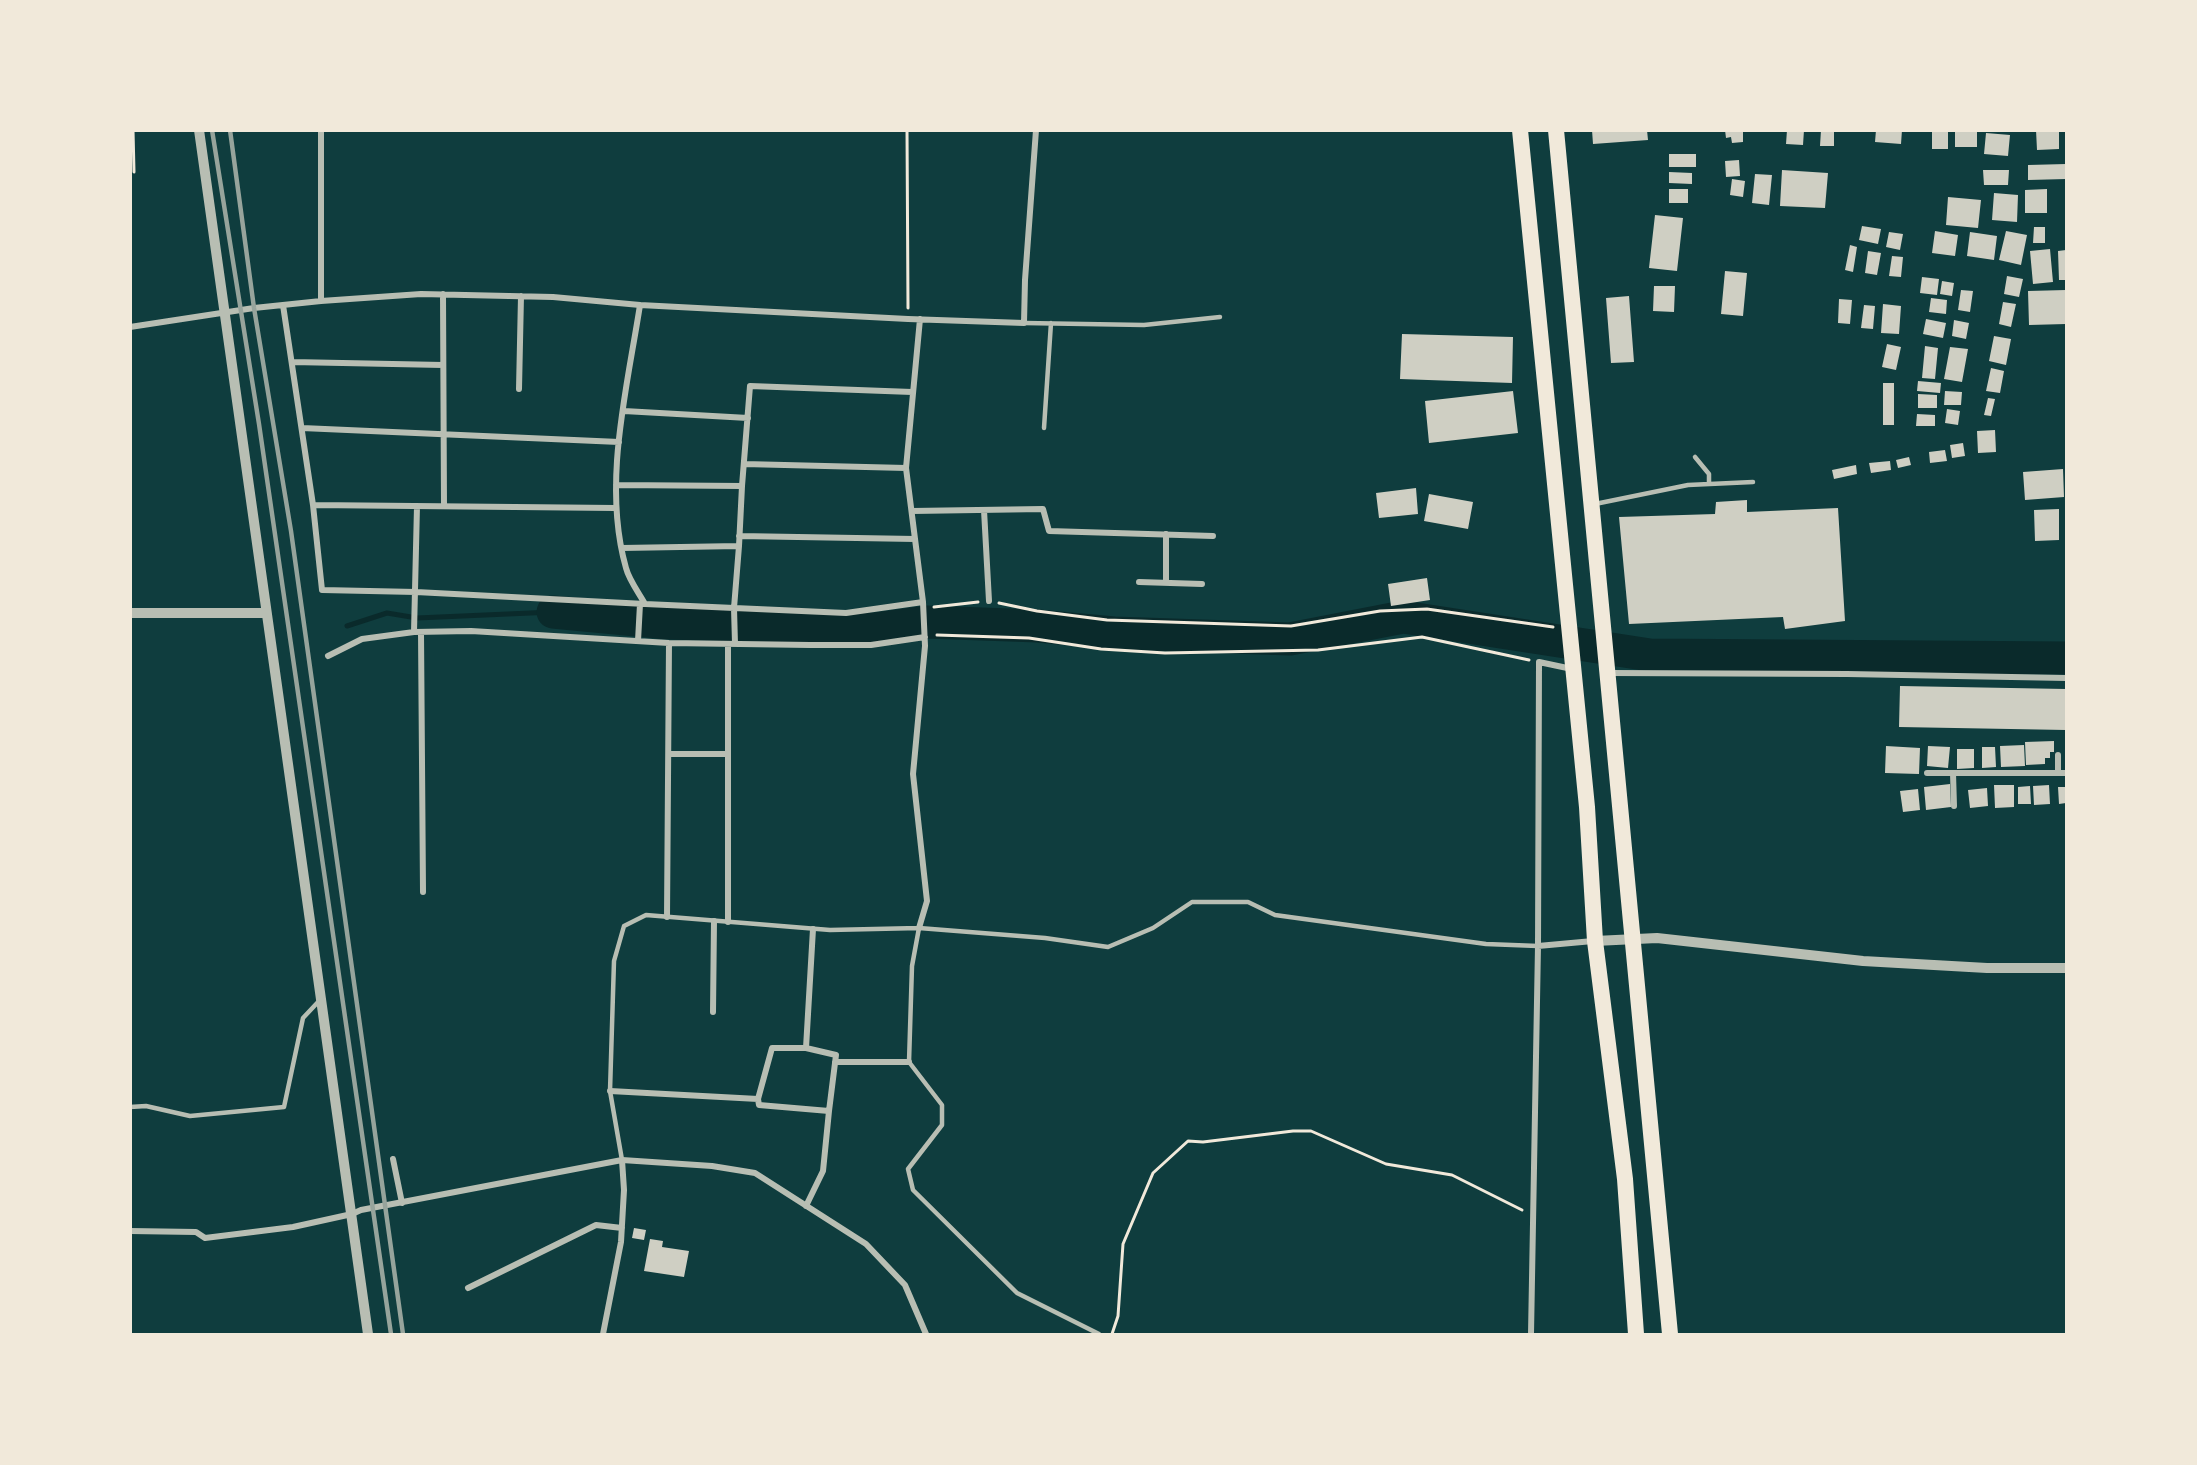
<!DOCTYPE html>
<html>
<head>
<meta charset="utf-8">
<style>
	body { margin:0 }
	#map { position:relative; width:2197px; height:1465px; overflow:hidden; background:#0f3d3e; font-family:"DM Sans",sans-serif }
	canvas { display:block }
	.frame { position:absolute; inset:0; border:132px solid #f1e9da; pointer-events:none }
</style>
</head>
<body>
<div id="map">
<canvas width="2197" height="1465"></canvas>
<div class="frame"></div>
</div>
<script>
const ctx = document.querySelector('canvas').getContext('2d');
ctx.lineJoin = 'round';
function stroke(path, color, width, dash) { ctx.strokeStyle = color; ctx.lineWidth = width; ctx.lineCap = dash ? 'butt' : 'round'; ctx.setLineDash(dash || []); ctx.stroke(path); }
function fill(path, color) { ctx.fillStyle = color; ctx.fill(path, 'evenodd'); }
stroke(new Path2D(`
	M347 626 387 613 417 618 553 612`), '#0a2a2b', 5);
stroke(new Path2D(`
	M553 612 668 623 874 629 926 622 1038 626 1114 633 1290 639 1403 617 1650 655 2066 658`), '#0a2a2b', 33);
fill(new Path2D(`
	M1592 130H1647L1648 140 1593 144Z
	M1725 130H1743V142L1732 143 1731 137 1726 138Z
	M1787 130H1804L1803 145 1786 144Z
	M1821 130H1834V146H1820Z
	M1876 130H1902L1901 144 1875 142Z
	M1932 130H1948V149H1932Z
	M1955 130H1977V147H1955Z
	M2036 130H2059V149L2037 150Z
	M1986 133 2010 135 2008 156 1984 154Z
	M1669 154H1696V167H1669Z
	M1739 160 1740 176 1726 177 1725 161Z
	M2066 164V179L2028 180V165Z
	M1782 170 1828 173 1825 208 1780 206Z
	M1983 170H2009L2008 185H1984Z
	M1669 172 1692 173V184L1669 183Z
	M1755 174 1772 175 1769 205 1752 203Z
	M1732 179 1745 181 1743 197 1730 195Z
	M1669 189H1688V203H1669Z
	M2047 189V213H2025V190Z
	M1994 193 2018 195 2017 222 1992 220Z
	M1948 197 1981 200 1978 228 1946 225Z
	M1655 215 1683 218 1677 271 1649 268Z
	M1862 226 1881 229 1878 244 1859 240Z
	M2034 227H2045V243H2033Z
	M1935 231 1958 235 1955 256 1932 253Z
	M2006 231 2027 235 2021 265 1999 260Z
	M1889 232 1903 234 1900 250 1886 247Z
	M1970 232 1997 236 1994 260 1967 256Z
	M1850 245 1857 247 1853 272 1845 270Z
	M2050 249 2053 282 2033 284 2030 251Z
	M2066 250V280H2059L2058 251Z
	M1868 251 1881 253 1877 275 1865 273Z
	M1892 256 1903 257 1901 277 1889 276Z
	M1725 271 1747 273 1743 316 1721 314Z
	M2007 276 2023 279 2019 297 2004 294Z
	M1922 277 1939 279 1937 295 1920 293Z
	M1942 281 1954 283 1952 296 1940 294Z
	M1654 286H1675L1674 312 1653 311Z
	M1961 290 1973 291 1970 312 1958 310Z
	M2066 290V324L2029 325 2028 291Z
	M1629 296 1634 362 1611 363 1606 298Z
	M1931 298 1947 300 1946 314 1929 312Z
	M1839 299 1852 300 1850 324 1838 323Z
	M2003 302 2016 304 2011 327 1999 324Z
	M1883 304 1901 306 1899 334 1881 333Z
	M1864 305 1875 306 1873 329 1861 328Z
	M1926 319 1946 323 1943 338 1923 334Z
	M1954 320 1969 323 1966 339 1952 336Z
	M1402 334 1513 337 1512 383 1400 379Z
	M1994 336 2011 339 2006 365 1989 361Z
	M1887 344 1901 347 1896 370 1882 367Z
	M1925 346 1938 348 1935 379 1922 378Z
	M1950 347 1968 349 1962 382 1944 379Z
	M1991 368 2004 371 2000 393 1986 391Z
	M1918 381 1941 383 1940 393 1917 391Z
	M1883 383H1894V425H1883Z
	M1513 391 1518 433 1429 443 1425 401Z
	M1945 391 1962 392 1961 405H1944Z
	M1918 394 1937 395V408H1918Z
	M1988 398 1995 399 1991 416 1984 415Z
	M1947 409 1960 411 1958 425 1945 423Z
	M1917 414 1935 415V426H1916Z
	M1995 430 1996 452 1978 453 1977 431Z
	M1963 443 1965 456 1952 458 1950 445Z
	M1945 450 1947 461 1930 463 1929 452Z
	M1909 457 1911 465 1898 468 1896 460Z
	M1890 461 1891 470 1871 473 1869 463Z
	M1856 465 1857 474 1834 479 1832 470Z
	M2063 469 2064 497 2025 500 2023 472Z
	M1416 488 1418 514 1379 518 1376 493Z
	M1429 494 1473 502 1468 529 1424 521Z
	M1747 500V512L1838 508 1845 621 1785 629 1783 617 1629 624 1619 517 1715 514 1716 502Z
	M2059 509V540L2035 541 2034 510Z
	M1427 578 1430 600 1391 606 1388 584Z
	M1900 686 2066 689V730L1899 727Z
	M2054 741V752H2050V758H2045V764L2026 765 2025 742Z
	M2024 745 2025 766 2001 767 2000 746Z
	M1886 746 1920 748 1919 774 1885 773Z
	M1928 746 1950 747 1948 768 1927 766Z
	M1982 747H1995L1996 767 1982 768Z
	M1957 749H1974V768L1957 769Z
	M1950 784 1951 807 1926 810 1924 787Z
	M1994 785H2014V807L1995 808Z
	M2049 785 2050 804 2034 805 2033 786Z
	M2030 786 2031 804H2018V787Z
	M2058 787H2066V803L2059 804Z
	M1987 788 1988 806 1970 808 1968 790Z
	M1918 789 1920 810 1903 812 1900 791Z
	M634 1228 646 1230 644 1240 632 1238Z
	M650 1239 663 1241 662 1247 689 1251 684 1277 644 1271Z`), '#cfcfc3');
stroke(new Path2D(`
	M133 130 134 172
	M907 130 908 308
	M999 603 1037 611 1107 620 1291 626 1380 611 1427 609 1553 627
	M934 607 978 602
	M937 635 1029 638 1101 649 1165 653 1318 650 1422 637 1529 660
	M1112 1334 1118 1316 1123 1244 1153 1173 1188 1141 1203 1142 1293 1131H1311L1386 1164 1452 1175 1522 1210`), '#f1e9da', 3);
stroke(new Path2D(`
	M1024 323 1144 325 1220 317
	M1044 428 1051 323
	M1695 457 1709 474V483
	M1595 504 1688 485 1753 482
	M919 928 912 966 909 1062 942 1105V1125L908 1169 913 1190 1017 1293 1099 1334
	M130 1107 146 1106 190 1116 284 1107 303 1018 319 1001
	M622 1160 610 1091 614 961 624 926 646 915 830 930 919 928 1045 938 1108 947 1153 928 1192 902H1248L1275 915 1486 944 1538 946`), '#b8beb3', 4.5);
stroke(new Path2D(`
	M443 294 444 506
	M321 301V130
	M283 305 313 505 322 590 416 592 645 604
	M640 305C627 389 602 484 626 568 629 580 639 593 645 604L846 613 923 602
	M130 327 254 308 321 301 421 294 553 297 640 305 908 319 1024 323 1025 280 1036 130
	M292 362 443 365
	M519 389 521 296
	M624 411 748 418
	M302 428 619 442
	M744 464 906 468
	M616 485 742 486 739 546
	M742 486 750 386 912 392
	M313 505 615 508
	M417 506 414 632 471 631 669 643 810 645H871L925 637
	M984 510 989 601
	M912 511 1043 509 1049 531 1213 536
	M1166 534V583
	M739 536 915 539
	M622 548 739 546 734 608 735 644
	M1139 582 1202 584
	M421 632 423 892
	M638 641 640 604
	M728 644V922
	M328 656 362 639 414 632
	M1609 673 1847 674 2066 678
	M669 754H728
	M1927 773H2066
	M1953 773 1954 806
	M2058 773V755
	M667 917 669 643
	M919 928 927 901 913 774 925 646 923 602 906 468 920 319
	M1538 946 1539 662 1572 669
	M713 1012 714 921
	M835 1062H909
	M610 1091 758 1099 772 1048H806L813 929
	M758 1099 759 1105 829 1111 836 1055 806 1048
	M393 1159 402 1203
	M806 1206 823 1171 829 1111
	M130 1231 196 1232 205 1238 293 1227 352 1214 361 1210 622 1160 712 1166 755 1173 866 1244 905 1285 926 1334
	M468 1288 596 1225 622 1228
	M603 1334 621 1242 624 1190 622 1160
	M1531 1334 1538 946 1593 941`), '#b8beb3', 6);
stroke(new Path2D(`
	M199 130 368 1334
	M130 613H266
	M1595 941 1657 938 1863 961 1987 968H2066`), '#b8beb3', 10);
stroke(new Path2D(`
	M1520 130 1587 807 1595 941 1625 1179 1636 1334
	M1556 130 1670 1334`), '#f1e9da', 16);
stroke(new Path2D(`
	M212 130 259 424 391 1334
	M230 130 254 308 291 531 403 1334`), '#97a49c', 4.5);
</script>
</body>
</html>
